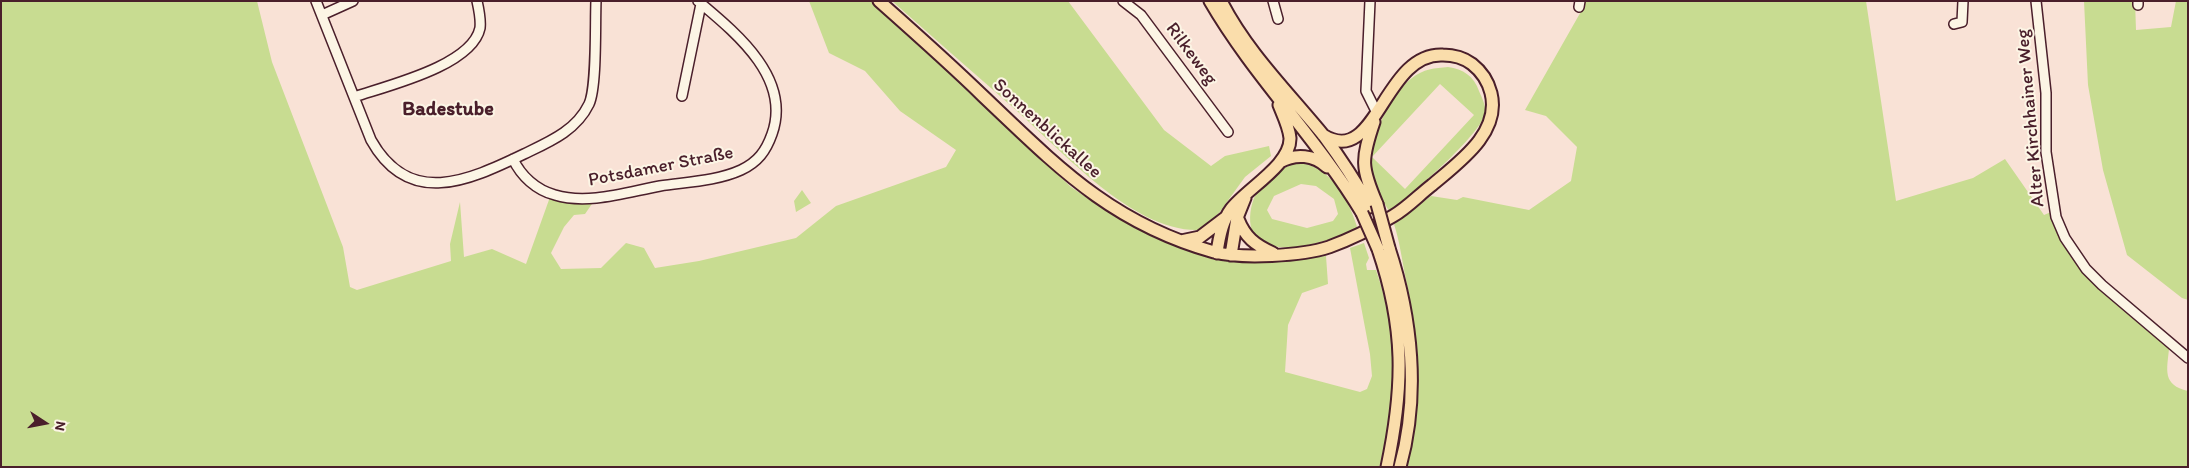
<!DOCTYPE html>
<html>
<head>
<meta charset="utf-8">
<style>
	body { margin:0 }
	#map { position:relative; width:2189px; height:468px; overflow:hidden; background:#f9e2d6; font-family:Itim,sans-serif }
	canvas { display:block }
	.frame { position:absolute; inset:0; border:2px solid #4a1f2b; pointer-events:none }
	.north { position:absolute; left:20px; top:398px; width:50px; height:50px; -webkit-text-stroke:4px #fcf5e5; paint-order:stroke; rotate:101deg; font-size:14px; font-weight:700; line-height:20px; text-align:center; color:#4a1f2b }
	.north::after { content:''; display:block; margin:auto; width:18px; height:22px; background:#4a1f2b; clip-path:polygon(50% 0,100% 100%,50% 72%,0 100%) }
</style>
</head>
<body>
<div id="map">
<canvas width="2189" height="468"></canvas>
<div class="frame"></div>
<div class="north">N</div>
</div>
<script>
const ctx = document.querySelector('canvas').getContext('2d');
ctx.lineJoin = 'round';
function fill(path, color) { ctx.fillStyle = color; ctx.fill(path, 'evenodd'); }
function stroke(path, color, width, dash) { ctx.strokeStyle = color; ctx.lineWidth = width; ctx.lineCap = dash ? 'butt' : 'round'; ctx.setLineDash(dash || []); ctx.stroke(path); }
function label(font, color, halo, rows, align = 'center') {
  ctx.font = font + ' Itim,sans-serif'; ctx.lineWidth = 4; ctx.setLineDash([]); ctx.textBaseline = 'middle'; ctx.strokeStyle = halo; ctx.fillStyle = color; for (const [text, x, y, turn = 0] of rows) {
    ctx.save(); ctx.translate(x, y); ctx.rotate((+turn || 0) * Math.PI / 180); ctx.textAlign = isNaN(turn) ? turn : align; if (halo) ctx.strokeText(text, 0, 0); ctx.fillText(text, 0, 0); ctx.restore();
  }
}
fill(new Path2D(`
	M1 1H257L272 62 343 247 350 287 357 290 451 261 450 244 460 202 464 257 492 249 526 264 550 197 594 201 585 214 574 215 564 227 551 253 561 269 601 268 626 243 644 248 655 268 699 261 796 238 836 206 946 167 956 150 900 111 865 71 829 53 809 1H871L921 45 1071 187 1111 214 1174 245 1200 254 1261 262 1326 256 1328 284 1302 293 1288 325 1285 372 1360 392 1367 389 1372 376 1370 354 1350 248 1364 243 1369 258 1366 264 1367 270H1376C1400 341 1397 388 1381 461L1379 467H1Z
	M892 1H1068L1164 130 1211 166 1225 156 1269 146 1271 156 1245 177 1219 213 1200 230C1135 233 1063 152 1017 111 976 75 934 38 892 1Z
	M1585 1H1866L1896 201 1973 178 2005 159 2044 215 2051 212C2073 284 2119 301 2169 349 2167 370 2162 385 2188 391V467H1407C1422 401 1420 346 1406 280 1402 260 1400 243 1394 224L1431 196 1457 200 1463 197 1529 210 1571 181 1577 147 1546 116 1525 110 1583 8Z
	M2084 1H2135L2136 30 2171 27 2176 1H2188V300L2182 298 2127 255 2103 170 2088 85Z
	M1448 67C1463 69 1474 76 1479 91 1482 98 1486 105 1485 113 1482 134 1408 198 1389 211 1381 197 1371 183 1369 166 1366 143 1393 92 1412 78 1423 69 1435 68 1448 67ZM1440 84 1474 115 1405 189 1372 157Z
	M1295 163C1329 162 1350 201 1358 230 1330 239 1297 253 1268 245 1241 238 1249 198 1263 183 1271 174 1284 168 1295 163ZM1301 184 1316 186 1334 199 1338 214 1333 221 1307 228 1272 219 1267 210 1274 196Z
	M802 190 811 203 796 212 794 201Z`), '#c8dc91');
const minor = new Path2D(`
	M316 1 371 140C409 208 468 181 524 154 549 142 576 131 589 104 597 87 595 24 596 1
	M1123 1 1141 15 1228 132
	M1273 1 1278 19
	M1370 1 1366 91 1377 113
	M2036 1 2046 93V152L2056 217 2065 238 2086 269 2102 285 2188 358
	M2138 1V5
	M1579 7 1580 1
	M322 15 353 1
	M1954 24 1962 22 1963 1
	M682 96 701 4
	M354 97C386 86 472 66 480 28 481 20 479 10 477 1
	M513 159C521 176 536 190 555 195 588 205 627 192 660 186 686 182 717 181 741 170 758 162 766 151 772 134 792 78 736 33 698 1`);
const major = new Path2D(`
	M879 1C914 32 949 63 983 96 1058 167 1111 223 1214 252 1242 259 1302 256 1329 247 1351 239 1373 228 1393 216 1407 208 1419 195 1432 185 1459 162 1501 133 1491 93 1488 81 1481 71 1472 64 1464 58 1453 55 1443 55 1383 52 1377 169 1323 135
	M1210 1C1254 77 1317 138 1362 213
	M1221 1C1247 52 1288 92 1324 136 1341 159 1356 182 1370 207
	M1374 122C1361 160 1361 167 1377 204
	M1280 162C1296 153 1314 155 1327 167
	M1238 219C1245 237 1255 245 1273 253
	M1181 241 1200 237 1225 218
	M1389 248C1412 318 1420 395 1400 467
	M1378 249C1405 328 1404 386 1387 467
	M1217 253C1219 237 1222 221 1231 209 1246 189 1291 165 1290 138 1289 127 1283 115 1279 105
	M1231 255 1237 218 1245 198`);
stroke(minor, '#4a1f2b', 12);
stroke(major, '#4a1f2b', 15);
stroke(minor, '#fcf5e5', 9);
stroke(major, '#faddab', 11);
const majorBridge = new Path2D(`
	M1377 204 1389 248
	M1362 213 1378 249`);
stroke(majorBridge, '#4a1f2b', 15, []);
stroke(majorBridge, '#faddab', 11);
label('19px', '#4a1f2b', '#fcf5e5', [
	["Rilkeweg",1191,54,53],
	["Alter Kirchhainer Weg",2031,118,-95],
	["Sonnenblickallee",1047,129,42],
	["Potsdamer Straße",661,167,-11]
]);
label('bold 20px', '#4a1f2b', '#fcf5e5', [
	["Badestube",448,110]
]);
</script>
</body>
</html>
